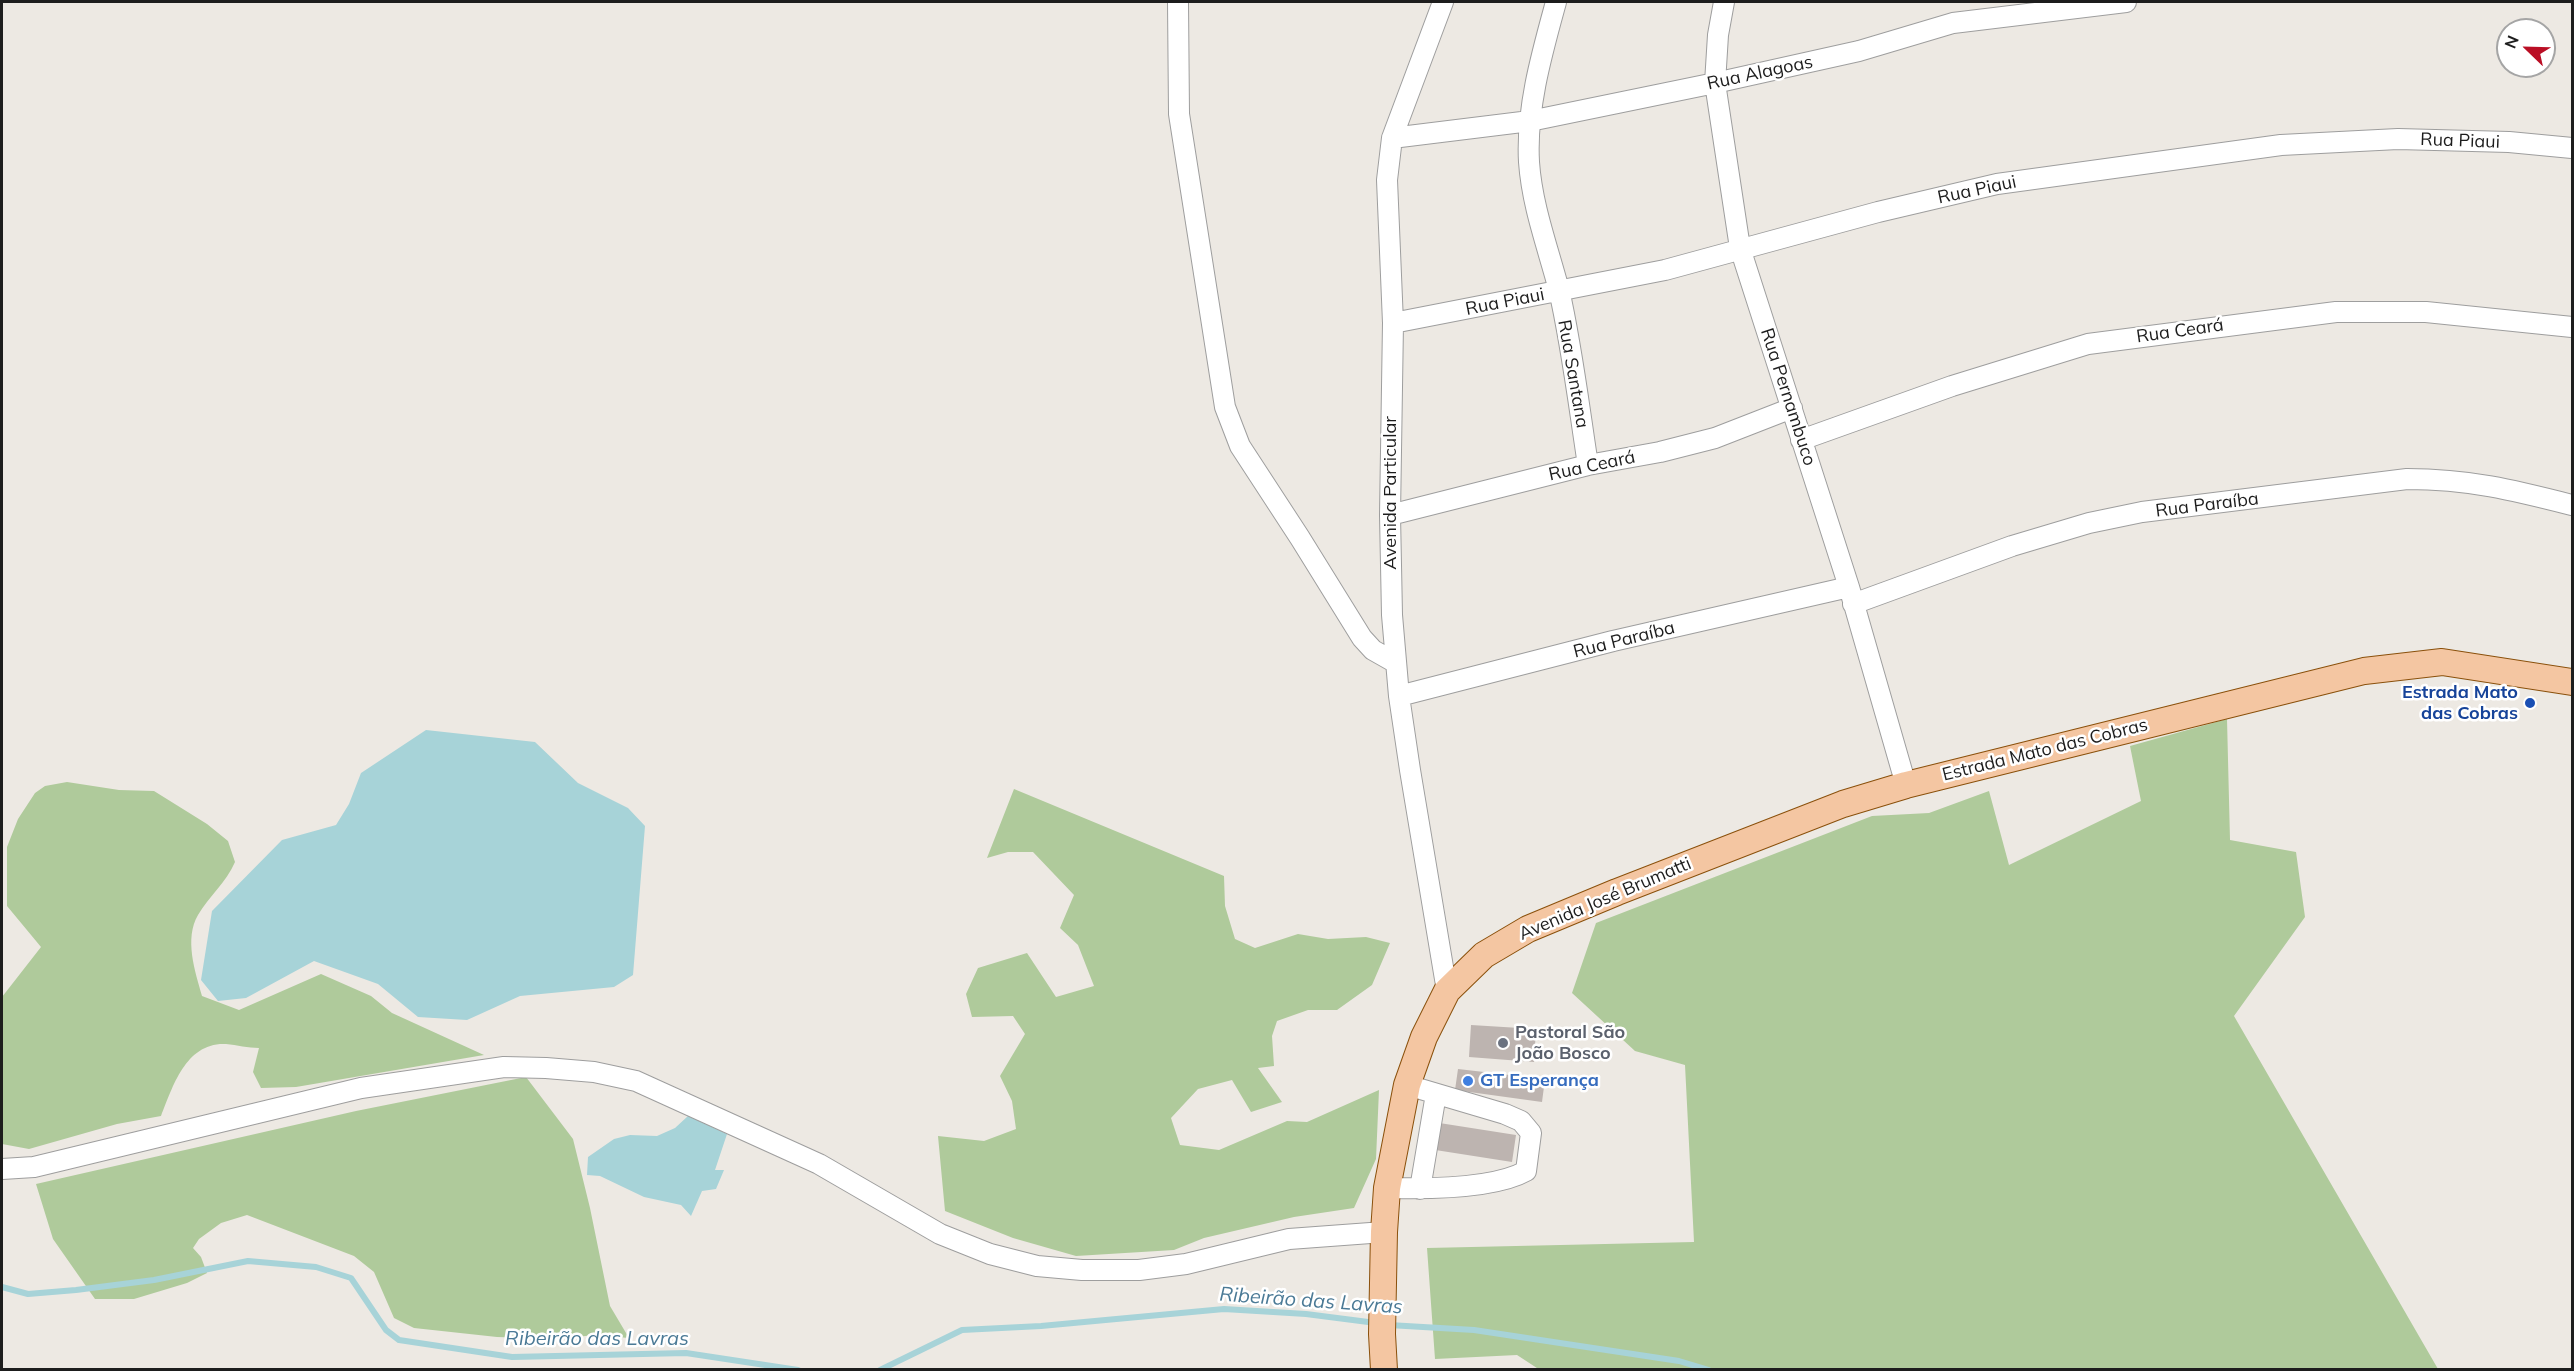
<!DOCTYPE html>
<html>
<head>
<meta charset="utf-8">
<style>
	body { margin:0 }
	#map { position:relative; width:2574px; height:1371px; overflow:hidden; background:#ede9e3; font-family:Mulish,sans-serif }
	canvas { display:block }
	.frame { position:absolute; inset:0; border:3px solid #1d1d1d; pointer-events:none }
	.north { position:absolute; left:2496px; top:18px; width:60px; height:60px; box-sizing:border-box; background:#fff; border:2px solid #a5a5a5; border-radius:50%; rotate:293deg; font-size:16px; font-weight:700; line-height:24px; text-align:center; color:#1d1d1d }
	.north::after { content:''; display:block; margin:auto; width:21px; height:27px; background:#ba0f25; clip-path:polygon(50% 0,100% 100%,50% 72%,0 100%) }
</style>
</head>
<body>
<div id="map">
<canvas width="2574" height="1371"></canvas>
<div class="frame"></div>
<div class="north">N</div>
</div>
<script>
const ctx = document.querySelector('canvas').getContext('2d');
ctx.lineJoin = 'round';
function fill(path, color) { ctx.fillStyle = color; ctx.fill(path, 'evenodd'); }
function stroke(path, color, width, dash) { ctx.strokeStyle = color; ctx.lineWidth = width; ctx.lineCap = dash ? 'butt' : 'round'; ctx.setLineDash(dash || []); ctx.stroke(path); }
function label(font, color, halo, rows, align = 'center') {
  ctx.font = font + ' Mulish,sans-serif'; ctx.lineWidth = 5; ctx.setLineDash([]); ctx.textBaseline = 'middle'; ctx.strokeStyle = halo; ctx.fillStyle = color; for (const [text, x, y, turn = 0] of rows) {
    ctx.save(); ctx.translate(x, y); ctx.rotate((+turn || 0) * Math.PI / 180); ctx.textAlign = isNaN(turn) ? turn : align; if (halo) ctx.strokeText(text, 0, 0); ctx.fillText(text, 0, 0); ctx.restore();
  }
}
fill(new Path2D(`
	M2227 719 2230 840 2296 852 2305 917 2234 1016 2438 1369 1540 1370 1517 1355 1435 1359 1427 1248 1694 1242 1685 1065 1635 1051 1572 993 1596 923 1872 816 1929 813 1989 791 2009 865 2141 801 2130 746Z
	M67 782 119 790 154 791 207 824 228 841 235 862C226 883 209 896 198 915 184 939 195 971 202 996L239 1010 321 974 371 996 392 1013 484 1055 296 1087 261 1088 253 1072 259 1048C248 1048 237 1045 226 1044 186 1042 173 1086 161 1116L117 1124 29 1149 2 1144V997L41 947 7 906V847L18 819 35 793 45 786Z
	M1014 789 1224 876 1225 906 1235 939 1255 948 1298 934 1328 939 1366 937 1390 943 1372 985 1337 1010H1308L1277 1021 1272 1036 1274 1066 1258 1068 1282 1102 1251 1112 1232 1080 1198 1089 1171 1118 1180 1145 1219 1150 1287 1121 1307 1122 1379 1090 1376 1159 1354 1208 1294 1217 1204 1238 1174 1250 1076 1256 1013 1238 945 1211 938 1136 984 1141 1016 1129 1012 1101 1000 1076 1025 1034 1013 1016 972 1017 966 994 978 968 1027 953 1056 997 1094 986 1078 945 1060 928 1074 895 1033 852H1008L987 858Z
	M526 1077 573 1139 590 1208 610 1306 629 1338 594 1335 559 1339 497 1337 414 1328 394 1318 374 1272 354 1256 247 1215 221 1223 199 1239 193 1248 201 1257 207 1273 187 1283 134 1299H95L53 1239 36 1184 356 1111Z`), '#afca9b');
fill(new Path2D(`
	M426 730 535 742 578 783 628 808 645 826 633 975 614 987 520 996 467 1020 418 1017 378 984 314 961 246 998 218 1001 201 980 212 911 282 840 336 825 349 804 361 773Z
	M688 1116 727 1134 715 1170H724L716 1189 702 1191 691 1216 681 1205 644 1197 600 1176 587 1175 588 1157 614 1139 630 1135 657 1136 675 1128Z`), '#a7d3d8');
stroke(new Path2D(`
	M2 1287 28 1294 76 1290 154 1280 248 1261 316 1267 351 1278 386 1330 399 1340 512 1357 686 1353 798 1370
	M1389 1325 1474 1330 1679 1361 1709 1370
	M880 1370 962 1330 1041 1326 1224 1309 1306 1314 1376 1323`), '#a7d3d8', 6);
fill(new Path2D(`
	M1471 1025 1536 1029 1534 1062 1469 1057Z
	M1458 1069 1545 1079 1542 1102 1455 1090Z
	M1433 1122 1516 1135 1512 1162 1429 1149Z`), '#bdb4b0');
const minor = new Path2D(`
	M1178 2 1179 114 1225 407 1240 446 1300 538 1362 638 1373 650 1396 663
	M1443 2 1392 138 1387 180 1393 323 1390 515 1392 615 1399 696 1410 770 1447 991
	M1556 2C1542 53 1526 108 1529 162 1532 206 1548 248 1559 290 1572 347 1579 407 1588 465
	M1724 2 1718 35 1715 83 1740 248 1849 587 1906 785
	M1392 138 1530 121 1715 83 1859 51 1953 23 2126 2
	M1393 323 1665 270 1878 212 1997 184 2281 145 2398 139 2509 142 2572 148
	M1801 440 1952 386 2088 344 2336 312H2426L2572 327
	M1390 515 1588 465 1660 452 1715 438 1792 408
	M1853 604 2012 546 2089 523 2142 512 2407 479C2469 479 2513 490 2572 505
	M1399 696 1613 641 1849 587
	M2 1169 34 1167 361 1088 504 1067 546 1068 594 1072 636 1081 819 1164 940 1234 990 1254 1037 1266 1082 1270H1139L1186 1264 1289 1239 1384 1232
	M1387 1188C1425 1189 1494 1189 1526 1171L1531 1133 1521 1121 1505 1114 1407 1085
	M1420 1189 1436 1094`);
const major = new Path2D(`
	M1384 1370 1382 1334 1384 1232 1387 1188 1407 1085 1424 1037 1447 991 1484 955 1528 929 1617 892 1843 804 1906 785 2364 671 2442 662 2572 682`);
stroke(minor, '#9e9e9e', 22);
stroke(major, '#8a500b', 28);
stroke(minor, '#fff', 20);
stroke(major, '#f4c6a2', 26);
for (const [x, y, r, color] of [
	[2530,703,6,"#1a4fb4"],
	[1503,1043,6,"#6b7280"],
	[1468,1081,6,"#3f7fe0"]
]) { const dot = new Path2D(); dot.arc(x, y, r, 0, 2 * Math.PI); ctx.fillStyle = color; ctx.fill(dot); stroke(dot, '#fff', 2); }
label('18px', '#1d1d1d', '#fff', [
	["Rua Alagoas",1760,73,-12],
	["Rua Piaui",2460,141,2],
	["Rua Piaui",1977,190,-12],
	["Rua Piaui",1505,302,-11],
	["Rua Ceará",2180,331,-8],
	["Rua Santana",1573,374,80],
	["Rua Pernambuco",1788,397,72],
	["Rua Ceará",1592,466,-12],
	["Avenida Particular",1391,493,-90],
	["Rua Paraíba",2207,505,-7],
	["Rua Paraíba",1624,640,-14],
	["Estrada Mato das Cobras",2045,750,-14],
	["Avenida José Brumatti",1605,899,-23]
]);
label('bold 18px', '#164399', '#fff', [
	["Estrada Mato",2518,693],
	["das Cobras",2518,714]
], 'right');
label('bold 18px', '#5b616d', '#fff', [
	["Pastoral São",1515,1033],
	["João Bosco",1515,1054]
], 'left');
label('bold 18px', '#366cbe', '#fff', [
	["GT Esperança",1480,1081]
], 'left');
label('italic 20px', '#4b7a96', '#fff', [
	["Ribeirão das Lavras",1311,1301,4],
	["Ribeirão das Lavras",597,1339]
]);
</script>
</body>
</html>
